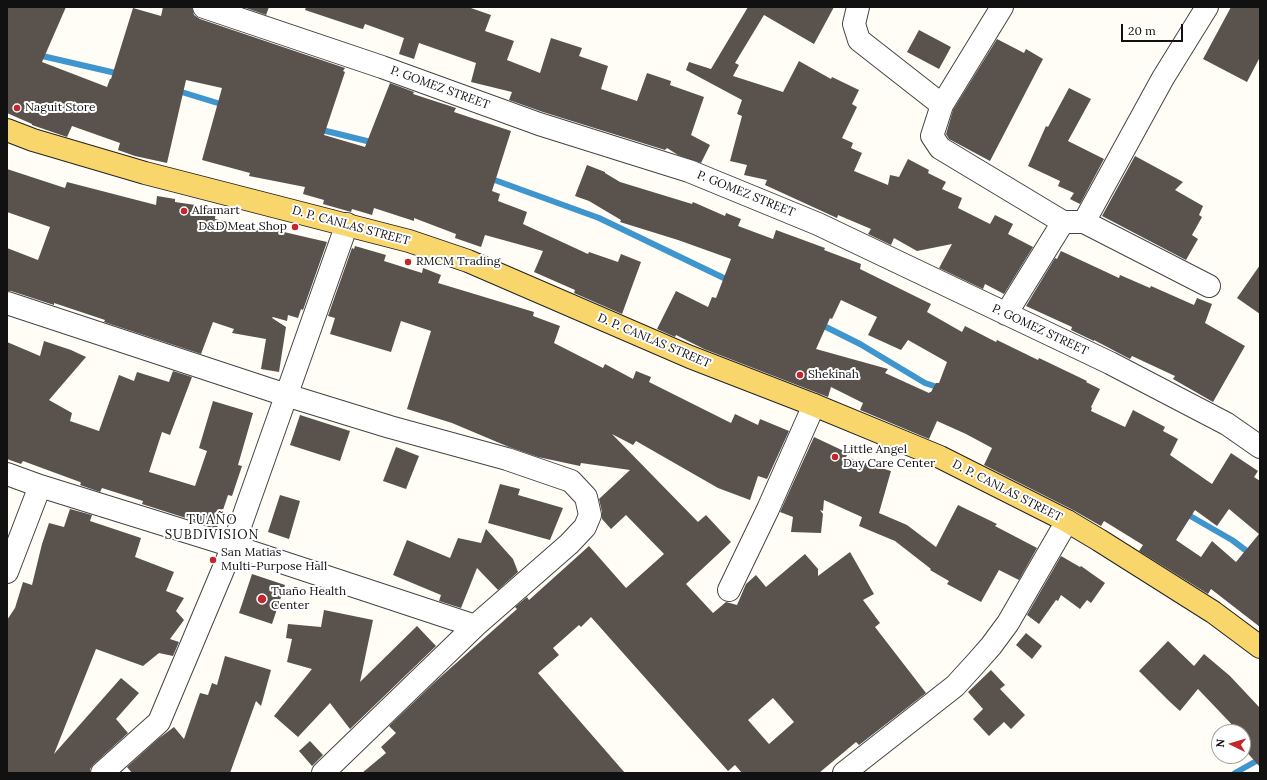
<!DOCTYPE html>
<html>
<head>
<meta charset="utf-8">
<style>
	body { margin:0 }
	#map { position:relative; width:1267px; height:780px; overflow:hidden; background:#fffdf5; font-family:Lora,serif }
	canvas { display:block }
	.frame { position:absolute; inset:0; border:8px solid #111; pointer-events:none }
	.north { position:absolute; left:1211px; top:724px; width:40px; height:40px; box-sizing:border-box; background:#fff; border:1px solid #a0a0a0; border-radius:50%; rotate:275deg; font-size:11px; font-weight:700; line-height:16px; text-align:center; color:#111 }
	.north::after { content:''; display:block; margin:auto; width:14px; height:18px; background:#c4262e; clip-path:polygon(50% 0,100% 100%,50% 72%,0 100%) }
	.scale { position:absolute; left:1121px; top:24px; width:62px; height:18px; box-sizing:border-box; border:2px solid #111; border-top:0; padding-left:5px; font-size:12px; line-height:14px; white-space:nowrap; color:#111; -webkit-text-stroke:3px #fff; paint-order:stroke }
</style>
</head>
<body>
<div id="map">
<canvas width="1267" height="780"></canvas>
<div class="frame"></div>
<div class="north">N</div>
<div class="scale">20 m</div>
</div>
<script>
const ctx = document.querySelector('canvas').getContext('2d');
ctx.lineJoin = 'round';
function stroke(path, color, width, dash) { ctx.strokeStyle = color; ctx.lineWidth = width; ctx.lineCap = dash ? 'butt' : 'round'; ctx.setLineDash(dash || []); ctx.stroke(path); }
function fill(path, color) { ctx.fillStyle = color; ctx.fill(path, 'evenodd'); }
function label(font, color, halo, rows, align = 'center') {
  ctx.font = font + ' Lora,serif'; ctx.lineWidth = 4; ctx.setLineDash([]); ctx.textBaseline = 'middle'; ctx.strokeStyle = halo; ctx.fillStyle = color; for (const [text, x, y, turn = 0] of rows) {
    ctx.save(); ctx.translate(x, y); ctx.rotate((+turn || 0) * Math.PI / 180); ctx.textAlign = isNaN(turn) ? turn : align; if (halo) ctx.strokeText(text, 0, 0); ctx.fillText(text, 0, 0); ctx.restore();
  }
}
stroke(new Path2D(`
	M38 55 120 74
	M175 90 224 105
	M318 129 375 143
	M489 178 599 218 730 281
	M820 324 860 344 925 383 940 388
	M1185 513 1232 540 1260 561
	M1235 773 1260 759`), '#3f96cf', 6);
fill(new Path2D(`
	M7 7H66L42 62 107 87 110 79H111L133 8 161 16 163 7H192L194 15 200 19 345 68 343 71 345 72 324 135 365 147 390 83 414 92 413 94 456 108 454 112 511 131 492 191 500 194 498 201 527 212 523 224 588 254 589 252 618 262 621 254 641 262 622 314 574 293 575 290 534 272 543 251 485 235 481 247 455 238 456 234 414 218V221L374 208 372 215 352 209 351 212 323 204 324 200 303 194 305 187 249 176 250 173 202 160 222 88 186 80 167 163 135 156 118 150 120 143 72 126 67 137 32 125V124L7 113Z
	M243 7H269L266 15Z
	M306 7H468L491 15 485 31 514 41 507 60 540 73 551 38 582 48 579 56 608 66 601 89 637 101 647 73 671 81 670 85 704 97 691 135 710 145 701 163 678 155 667 148 665 150 543 112 509 100 512 92 471 82 476 63 419 43 414 59 399 54 404 38 365 24 363 29 359 28 305 10Z
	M748 7H834L814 44 764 15 735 63 739 65 733 76 783 92 799 61 831 79 832 77 859 90 852 104 857 107 842 138 853 143 851 148 862 153 854 171 888 185 890 175 899 177 908 159 929 170 928 173 946 182 942 189 962 198 958 208 990 224 995 215 1013 224 1008 234 1033 247 1004 294 985 284 983 289 939 268 952 244 917 251 894 238 891 245 868 234 871 229 838 215 837 218 765 185 767 180 744 175 747 165 730 161 742 116 737 114 742 100 686 70 689 62 711 69Z
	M1231 7H1260V57L1247 82 1203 59Z
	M919 30 951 47 939 69 907 52Z
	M997 39 1024 53 1026 49 1043 59 990 161 949 139 946 134 953 110Z
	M1069 88 1091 99 1068 141 1104 159 1080 204 1070 199 1074 193 1058 186 1060 181 1028 166 1046 126 1048 127Z
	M1135 156 1183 182 1175 190 1203 206 1199 215 1202 217 1192 235 1198 239 1186 260 1102 216Z
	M587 165 605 172V173L620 182 692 204 693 202 725 216 726 213 741 219 738 226 773 239 776 230 825 248 824 250 861 264 860 269 931 304 927 312 962 332 965 326 996 342 997 340 1038 360 1039 358 1087 381 1086 382 1100 389 1091 407 1092 408 1091 411 1125 427 1133 410 1165 427 1163 431 1178 439 1170 455 1212 484 1231 453 1258 471 1254 477 1260 481V627L1211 589 1208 594 1139 551 1143 545 1104 521 1101 526 1073 510 984 465 992 448 966 434 937 421 929 439 860 410 863 403 831 387 828 397 704 349 676 335 675 337 657 329 676 291 708 307 712 297 716 298 731 259 678 240 620 222 621 220 589 201 575 196ZM841 300 877 317 868 335 901 350 908 340 947 362 939 383H936L931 392H930L929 393 885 373 888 369 816 349 830 318 832 319ZM1229 509 1259 534 1236 562 1212 541 1201 557 1176 540 1195 510 1217 526Z
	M7 169 65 188 67 182 156 205 157 196 175 199V202L216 208 215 219 270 232 271 229 327 242 303 310 301 309 298 318 288 315 287 321 273 317 272 318 286 327 279 372 261 369 266 339 232 333 234 329 213 322 201 354 104 322 105 320 54 303V305L11 291H7V248L38 260 50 227 7 212Z
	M355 246 386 255 384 261 422 273 423 268 441 275 438 283 534 312 533 316 560 326 554 343 603 368 605 364 633 379 636 371 651 377 649 382 731 423 735 414 758 425 760 419 789 431 767 479 758 476 750 500 718 488 636 441 633 445 612 434 698 522 706 515 731 542 686 584 713 613 726 602 737 605 746 584 756 575 766 587 805 554 818 569V576L850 552 874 594 863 600 880 623 875 627 926 693 859 745 856 742 819 773H742L735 765 728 771 591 617 581 627 579 625 553 648 559 655 538 673 625 773H362L386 753 381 747 396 733 389 726 436 681 517 609 515 607 527 597 529 600 589 546 626 588 664 554 626 515 611 529 602 519V512L599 499 630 470 581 463 580 466 538 457 509 447 452 423 407 409 431 331 401 321 391 352 330 334 335 318 328 316 352 248 354 249ZM773 698 794 722 769 744 748 720Z
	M1061 251 1119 278 1120 275 1150 288 1151 286 1194 305 1197 298 1212 304 1205 323 1245 346 1213 402 1173 379 1175 376 1132 356 1130 359 1094 340V341L1071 330 1072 327 1026 306 1055 258 1057 259Z
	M1260 265V314L1237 298Z
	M44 341 71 350 86 357 49 400 72 413 70 421 99 431 119 375 134 381 137 372 169 382 173 371 192 377 170 435 162 432 149 472 195 486 207 451 199 448 213 401 253 413 238 465 242 466 232 496 228 495 217 528 142 504 143 501 102 488 100 492 80 485 81 483 80 482 23 461 21 464 7 459V342L40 356Z
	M300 415 350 431 340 461 290 445Z
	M814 437 848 453 846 457 891 471 879 513 907 525 936 547 958 505 997 524 995 526 1037 548 1019 580 999 570 981 602 947 584 949 581 930 570 931 569 895 541 859 526 862 517 824 500 823 511 820 510 823 514 821 533 791 532 793 517 780 512Z
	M396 447 419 456 406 489 383 481Z
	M500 484 520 489 518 495 563 508 550 540 488 523Z
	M280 495 300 501 289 539 268 532Z
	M70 509 92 515 90 521 141 538 135 557 174 572 166 591 184 598 176 611 184 620 170 639 179 642 173 656 159 653 143 666 96 649 54 754 121 678 139 693 116 719 128 733 94 764 90 769V773H7V620L15 608 23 582 32 585 42 544 49 523 64 527Z
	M486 529 513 559 518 572 498 590 477 568 461 608 439 601 441 595 393 575 407 540 450 558 458 538 481 543Z
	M1061 556 1080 567 1081 566 1105 583 1091 603 1087 600 1080 609 1061 595 1058 601 1056 600 1039 624 1027 615Z
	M252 574 285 585 272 624 239 613Z
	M324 610 373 620 360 682 417 626 436 646 350 729 330 703 298 737 274 716 312 669 287 662 292 639 286 638 288 624 321 627Z
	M1026 633 1042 646 1032 659 1016 645Z
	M1168 641 1194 666 1204 654 1230 676 1260 708V767L1243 748V732H1239L1198 689 1180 711 1170 702 1139 671Z
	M225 656 271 670 261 706 256 701 230 773H132L127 767 158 739 174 727 184 739 200 693 208 695 212 683 217 685Z
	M991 670 1005 685 1000 689 1025 715 1011 729 1004 722 989 736 973 719 983 709 968 692Z
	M310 741 323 755 312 766 299 751Z`), '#5a524d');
const minor = new Path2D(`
	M204 7 382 67 539 124 689 171 818 224 1110 363 1227 424 1260 447
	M858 7 854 24 859 40 942 105 932 136 940 148 1063 222H1084L1209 286
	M942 105 1002 7
	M1084 222 1163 78 1207 7
	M7 303 286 395 390 427 507 459 571 481 586 497 590 515 585 527 569 544 475 626 323 773
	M1006 314 1063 222
	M7 474 40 486 233 546 475 626
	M7 572 40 486
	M729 590 768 509 814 405
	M102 773 159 722 233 546 347 224
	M844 773 955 686 976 663 991 646 1008 623 1067 521`);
const major = new Path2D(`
	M7 130 33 140 145 173 409 241 468 261 690 357 814 405 940 457 1067 521 1099 540 1213 612 1260 647`);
stroke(minor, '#444', 24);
stroke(major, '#222', 24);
stroke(minor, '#fff', 22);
stroke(major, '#f9d66b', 22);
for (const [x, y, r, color] of [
	[17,108,4,"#c4262e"],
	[184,211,4,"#c4262e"],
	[295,227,4,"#c4262e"],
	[408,262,4,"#c4262e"],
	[800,375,4,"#c4262e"],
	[835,457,4,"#c4262e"],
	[213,560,4,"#c4262e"],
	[262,599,5,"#c4262e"]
]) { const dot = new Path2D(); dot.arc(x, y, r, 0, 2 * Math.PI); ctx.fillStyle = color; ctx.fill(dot); stroke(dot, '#fff', 1.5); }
label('12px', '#111', '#fff', [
	["P. GOMEZ STREET",440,88,20],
	["P. GOMEZ STREET",746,194,22],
	["D. P. CANLAS STREET",351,226,15],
	["P. GOMEZ STREET",1040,330,25],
	["D. P. CANLAS STREET",654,341,23],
	["D. P. CANLAS STREET",1007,491,27]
]);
label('12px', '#111', '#fff', [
	["Naguit Store",25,108],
	["Alfamart",192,211],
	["D&D Meat Shop",287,227,"right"],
	["RMCM Trading",416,262],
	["Shekinah",808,375],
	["Little Angel",843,450],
	["Day Care Center",843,464],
	["San Matias",221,553],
	["Multi-Purpose Hall",221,567],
	["Tuaño Health",271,592],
	["Center",271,606]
], 'left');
ctx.letterSpacing = '1px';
label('13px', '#111', '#fff', [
	["TUAÑO",212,520],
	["SUBDIVISION",212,535]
]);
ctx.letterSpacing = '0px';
</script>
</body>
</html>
